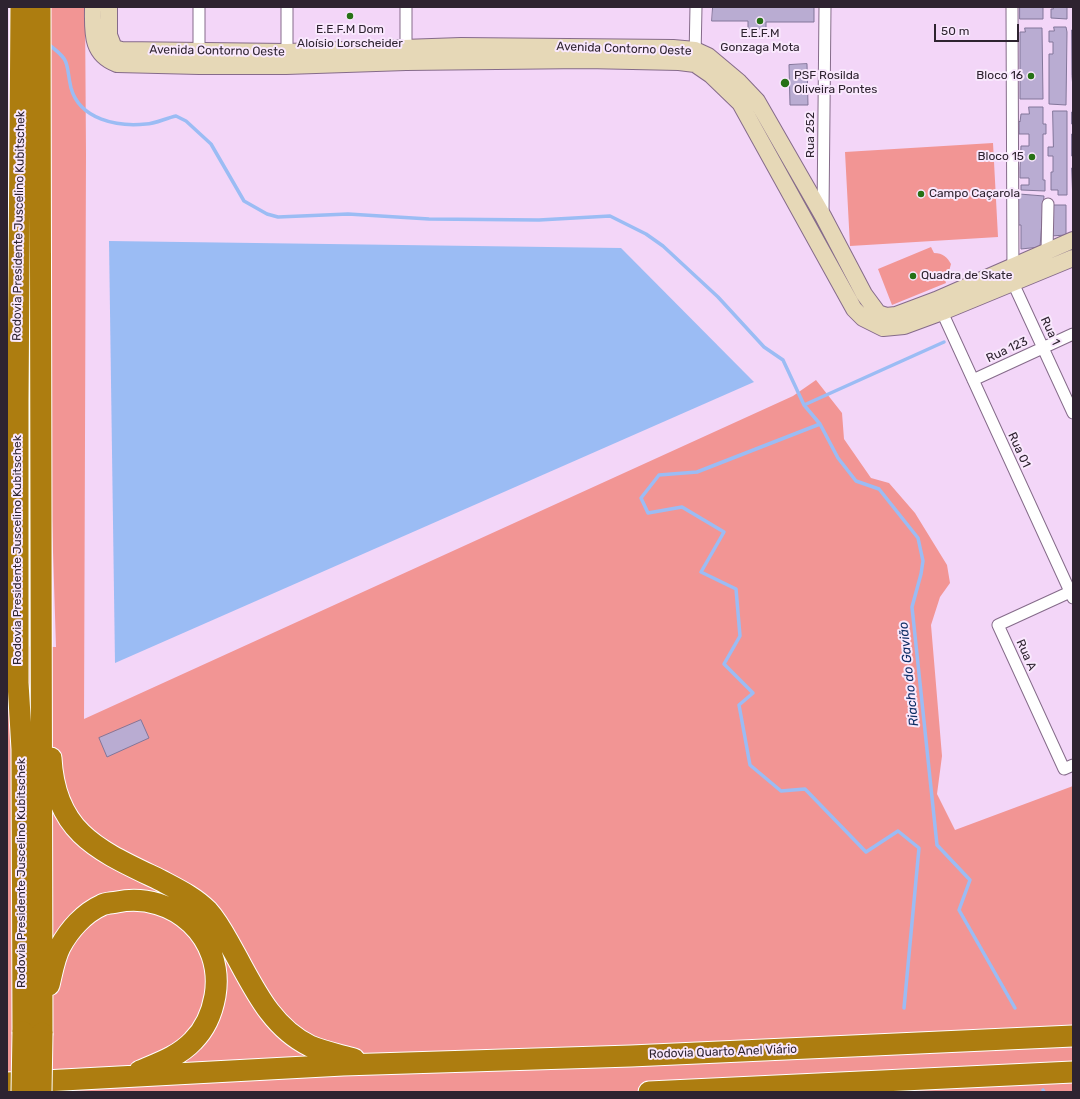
<!DOCTYPE html>
<html>
<head>
<meta charset="utf-8">
<style>
	body { margin:0 }
	#map { position:relative; width:1080px; height:1099px; overflow:hidden; background:#f3d6f8; font-family:Rubik,sans-serif }
	canvas { display:block }
	.frame { position:absolute; inset:0; border:8px solid #2e2330; pointer-events:none }
	.scale { position:absolute; left:934px; top:24px; width:85px; height:18px; box-sizing:border-box; border:2px solid #2e2330; border-top:0; padding-left:5px; font-size:12px; line-height:14px; white-space:nowrap; color:#2e2330; -webkit-text-stroke:3px #f9e8fd; paint-order:stroke }
</style>
</head>
<body>
<div id="map">
<canvas width="1080" height="1099"></canvas>
<div class="frame"></div>
<div class="scale">50 m</div>
</div>
<script>
const ctx = document.querySelector('canvas').getContext('2d');
ctx.lineJoin = 'round';
function fill(path, color) { ctx.fillStyle = color; ctx.fill(path, 'evenodd'); }
function stroke(path, color, width, dash) { ctx.strokeStyle = color; ctx.lineWidth = width; ctx.lineCap = dash ? 'butt' : 'round'; ctx.setLineDash(dash || []); ctx.stroke(path); }
function label(font, color, halo, rows, align = 'center') {
  ctx.font = font + ' Rubik,sans-serif'; ctx.lineWidth = 4; ctx.setLineDash([]); ctx.textBaseline = 'middle'; ctx.strokeStyle = halo; ctx.fillStyle = color; for (const [text, x, y, turn = 0] of rows) {
    ctx.save(); ctx.translate(x, y); ctx.rotate((+turn || 0) * Math.PI / 180); ctx.textAlign = isNaN(turn) ? turn : align; if (halo) ctx.strokeText(text, 0, 0); ctx.fillText(text, 0, 0); ctx.restore();
  }
}
fill(new Path2D(`
	M7 7 9 443 7 493Z
	M48 7H85L86 154 84 719 793 396 816 380 842 413 844 439 871 478 889 483 915 513 947 565 950 583 940 597 931 625 942 756 937 794 955 830 1073 786V1092H7V646L56 647 52 520 48 510Z
	M993 143 998 237 850 246 845 152Z
	M931 247 934 253C943 253 947 257 951 264L948 275 944 277 946 283 892 305 878 269Z`), '#f29594');
fill(new Path2D(`
	M109 241 621 248 754 382 115 663Z`), '#9bbcf4');
stroke(new Path2D(`
	M48 44C72 62 65 62 71 88 80 120 118 127 146 124 155 124 166 118 176 116L186 121 211 144 244 201 267 214 278 217 348 214 429 219 539 220 610 216 646 234 663 246 718 297 764 347 783 360 804 405 820 424 838 458 856 481 879 489 918 538 923 561 921 574 912 607 937 845 970 880 959 910 1015 1008
	M804 405 944 342
	M820 424 697 472 659 475 641 498 648 513 682 507 724 532 701 572 736 589 740 636 724 664 753 693 739 705 750 765 781 791 805 789 866 852 898 831 919 848 904 1008
	M1043 1090 1044 1092`), '#9bbcf4', 3.5);
const building = new Path2D(`
	M713 7H814V22H766V29H748V21H712Z
	M1020 7H1043V19H1020Z
	M1053 7H1067V19L1051 18V9H1053Z
	M1054 27H1066L1067 32 1066 105 1049 104V54H1053V42H1049V31H1054Z
	M1025 28H1042L1043 99H1020V32H1025Z
	M1072 30H1073V88L1072 76Z
	M807 64 808 105H790L789 65Z
	M1029 107H1043V124H1046V134H1043V180H1045V191L1021 190V185H1029V178H1020V168L1021 146H1029V134H1019V121L1020 122 1021 114H1029Z
	M1053 111H1067V195H1058V190H1051V172H1053V156H1048V147H1053Z
	M1072 112H1073V124H1072Z
	M1072 134H1073V156H1072Z
	M1072 168H1073V202Z
	M1019 194 1044 196 1040 247 1021 249V225H1018Z
	M1051 205H1066V235L1051 236Z
	M141 720 149 738 107 757 99 738Z`);
fill(building, '#b9acd2');
stroke(building, '#82769a', 1);
const street = new Path2D(`
	M287 7V52
	M1012 7 1013 283 1073 413
	M406 55V7
	M695 57 696 7
	M199 58V7
	M823 214 825 7
	M1047 251 1048 204
	M942 312 1073 598
	M973 380 1073 334
	M1070 592 998 625 1064 769 1073 765`);
const secondary = new Path2D(`
	M93 7C93 31 90 54 117 64L199 66H286L406 62 586 60 679 62 695 64 711 75 740 103 854 309 863 318 883 328 904 326 942 312 1073 258
	M109 7V35L114 48
	M114 48 121 50 287 52 461 46 673 48 695 50 708 56 739 82 757 101 823 216 864 294 878 313 886 316 896 315 936 300 1073 240`);
const highway = new Path2D(`
	M21 7 18 401V683L22 749 23 1032
	M40 7 42 1033
	M51 758C55 834 100 851 160 880 177 889 194 897 208 911 219 923 226 938 234 952 254 988 271 1027 310 1046 324 1052 340 1055 354 1059
	M49 985C52 973 54 959 60 947 69 930 84 913 102 905 106 903 112 903 117 902 174 891 225 938 215 996 212 1013 205 1029 193 1041 179 1056 159 1063 140 1071
	M7 1083 343 1065 631 1056 1073 1036
	M649 1092 1073 1072`);
stroke(street, '#856b8a', 13);
stroke(secondary, '#856b8a', 18);
stroke(highway, '#fff', 23);
stroke(street, '#fff', 11);
stroke(secondary, '#e6d8b7', 16);
stroke(highway, '#ad7d10', 21);
const highwayBridge = new Path2D(`
	M22 1092 23 1032
	M41 1092 42 1033`);
stroke(highwayBridge, '#fff', 23, []);
stroke(highwayBridge, '#ad7d10', 21);
for (const [x, y, r, color] of [
	[350,16,4,"#267115"],
	[760,21,4,"#267115"],
	[1031,76,4,"#267115"],
	[785,83,5,"#267115"],
	[1032,157,4,"#267115"],
	[921,194,4,"#267115"],
	[913,276,4,"#267115"]
]) { const dot = new Path2D(); dot.arc(x, y, r, 0, 2 * Math.PI); ctx.fillStyle = color; ctx.fill(dot); stroke(dot, '#f9e8fd', 1.5); }
label('12px', '#2e2330', '#f9e8fd', [
	["E.E.F.M Dom",350,30,"center"],
	["Aloísio Lorscheider",350,44,"center"],
	["E.E.F.M",760,34,"center"],
	["Gonzaga Mota",760,48,"center"],
	["PSF Rosilda",794,76],
	["Oliveira Pontes",794,90],
	["Bloco 16",1023,76,"right"],
	["Bloco 15",1024,157,"right"],
	["Campo Caçarola",929,194],
	["Quadra de Skate",921,276]
], 'left');
label('12px', '#2e2330', '#f9e8fd', [
	["Avenida Contorno Oeste",624,49,2],
	["Avenida Contorno Oeste",217,51,1],
	["Rua 252",811,135,-90],
	["Rodovia Presidente Juscelino Kubitschek",19,226,-89],
	["Rua 1",1050,331,65],
	["Rua 123",1007,350,-25],
	["Rua 01",1019,450,65],
	["Rodovia Presidente Juscelino Kubitschek",18,550,-90],
	["Rua A",1026,655,66],
	["Rodovia Presidente Juscelino Kubitschek",22,873,-90],
	["Rodovia Quarto Anel Viário",723,1052,-2]
]);
label('italic 13px', '#0d2d65', '#f9e8fd', [
	["Riacho do Gavião",909,674,-96]
]);
</script>
</body>
</html>
